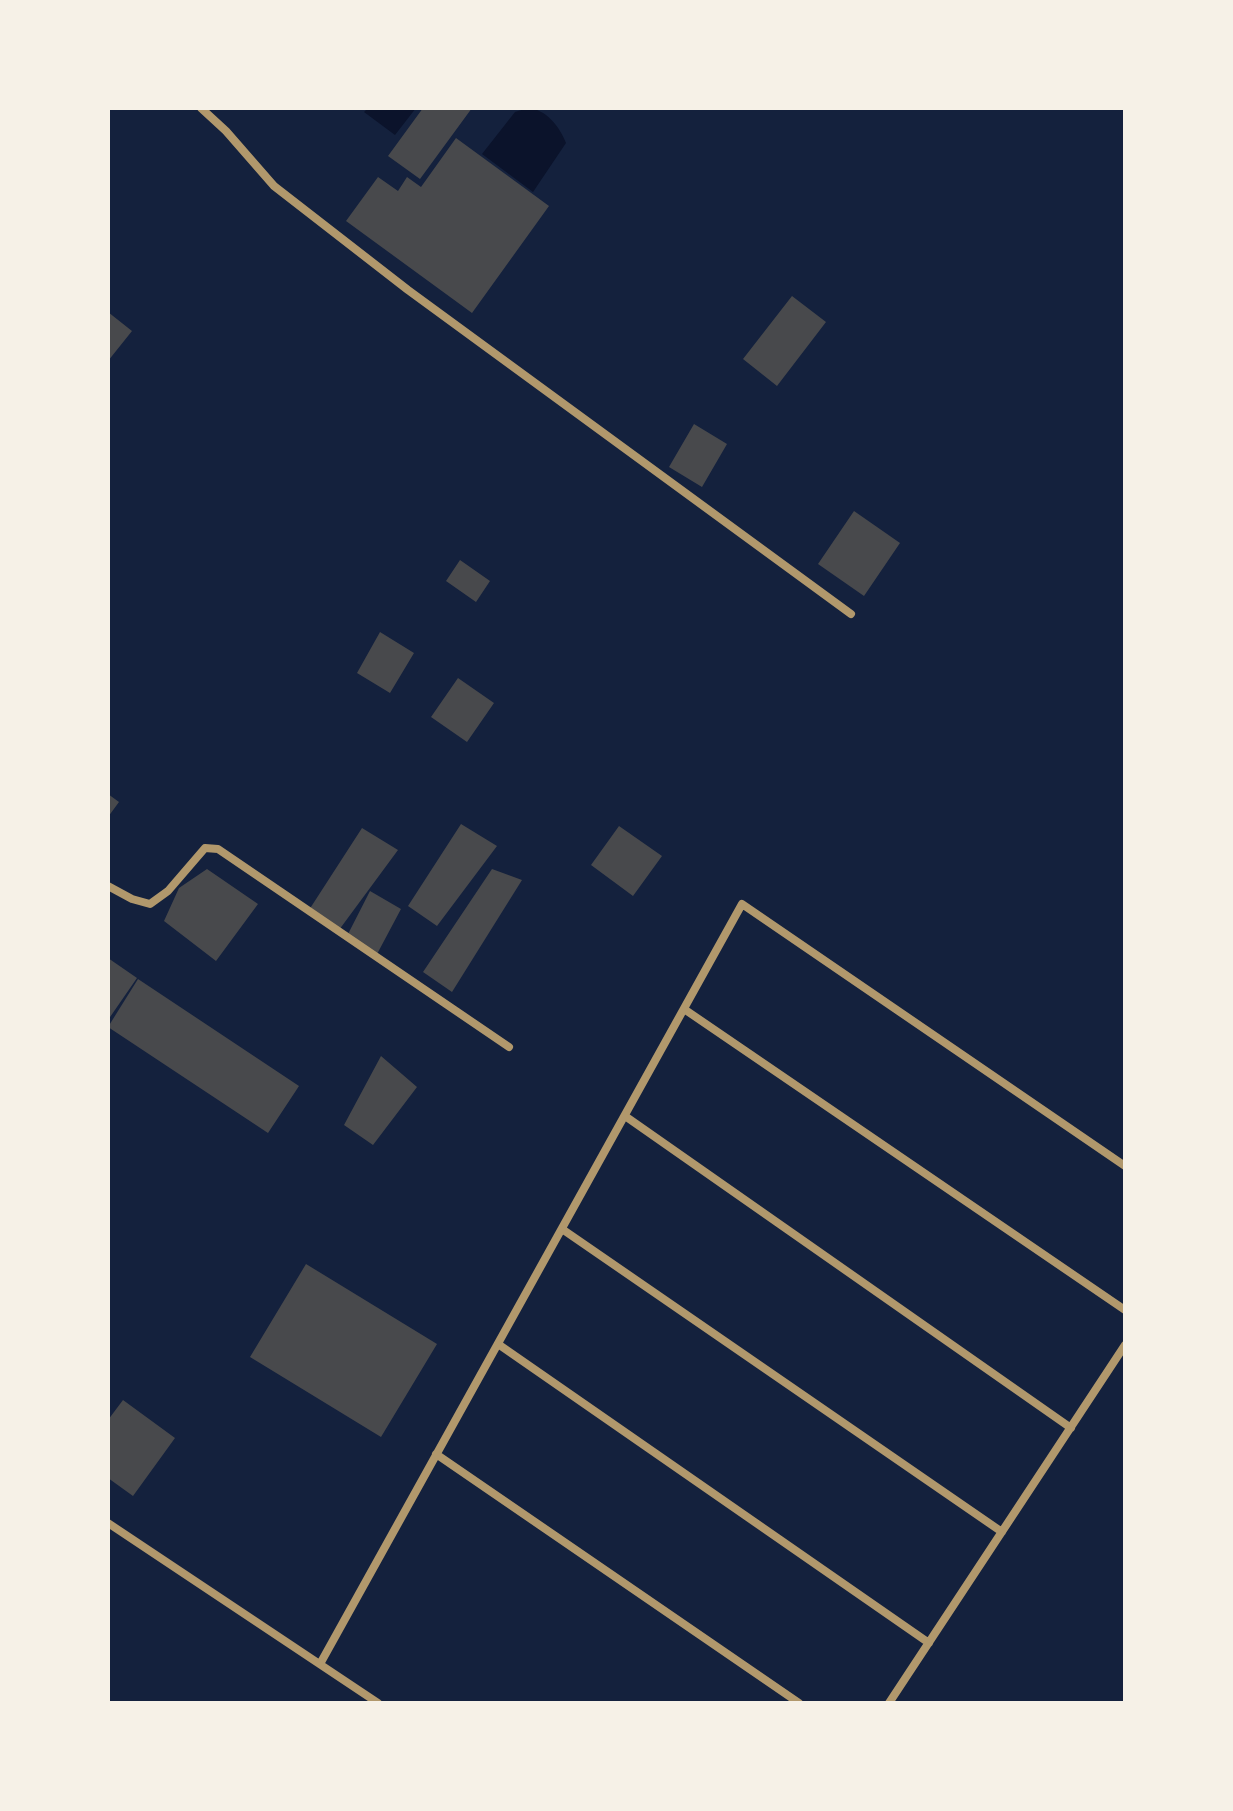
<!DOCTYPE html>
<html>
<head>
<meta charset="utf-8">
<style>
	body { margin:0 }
	#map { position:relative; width:1233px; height:1811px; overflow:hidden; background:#14213d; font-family:"PT Sans Narrow",sans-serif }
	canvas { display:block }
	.frame { position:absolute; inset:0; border:110px solid #f6f1e7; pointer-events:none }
</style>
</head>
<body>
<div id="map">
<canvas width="1233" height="1811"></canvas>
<div class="frame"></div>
</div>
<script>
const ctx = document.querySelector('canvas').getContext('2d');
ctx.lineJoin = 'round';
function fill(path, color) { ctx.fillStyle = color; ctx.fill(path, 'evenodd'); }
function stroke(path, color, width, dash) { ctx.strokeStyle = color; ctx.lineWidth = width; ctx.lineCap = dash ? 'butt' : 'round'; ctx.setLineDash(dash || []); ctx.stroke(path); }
fill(new Path2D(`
	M368 108H416L395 135 364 112Z
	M528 108C546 109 560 127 566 143L533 192 482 154 515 112Z`), '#0b132b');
fill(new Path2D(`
	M423 108H472L420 179 388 156Z
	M456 138 549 206 472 313 346 221 378 177 398 191 407 177 421 187Z
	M792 296 826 322 777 386 743 359Z
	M108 312 132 331 108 361Z
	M694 424 727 444 702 487 669 467Z
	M854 511 900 543 864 596 818 564Z
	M460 560 490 581 476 602 446 581Z
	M380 632 414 653 390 693 357 673Z
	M458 678 494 703 467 742 431 717Z
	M108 794 119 802 108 817Z
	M461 824 497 846 437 926 408 906Z
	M619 826 662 856 633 896 591 865Z
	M362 828 398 850 339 930 309 910Z
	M207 869 258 904 216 961 164 921 179 888Z
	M492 869 522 880 452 992 423 972Z
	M370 891 401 909 376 956 347 936Z
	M108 958 137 978 108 1020Z
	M138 979 299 1086 268 1133 108 1027Z
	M381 1056 417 1087 373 1145 344 1125Z
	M306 1264 437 1344 381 1437 250 1357Z
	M123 1400 175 1438 133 1496 108 1478V1420Z`), '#48494c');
stroke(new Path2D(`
	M201 108 226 131 274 186 408 290 851 614
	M108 886 132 899 150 904 168 891 205 848 218 849 509 1047
	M684 1009 1125 1310
	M625 1116 1071 1428
	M562 1229 1002 1532
	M498 1344 929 1643
	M436 1454 799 1703
	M108 1523 378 1703
	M320 1664 742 904 1125 1166
	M889 1703 1125 1345`), '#b1986c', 8);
</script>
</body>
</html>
